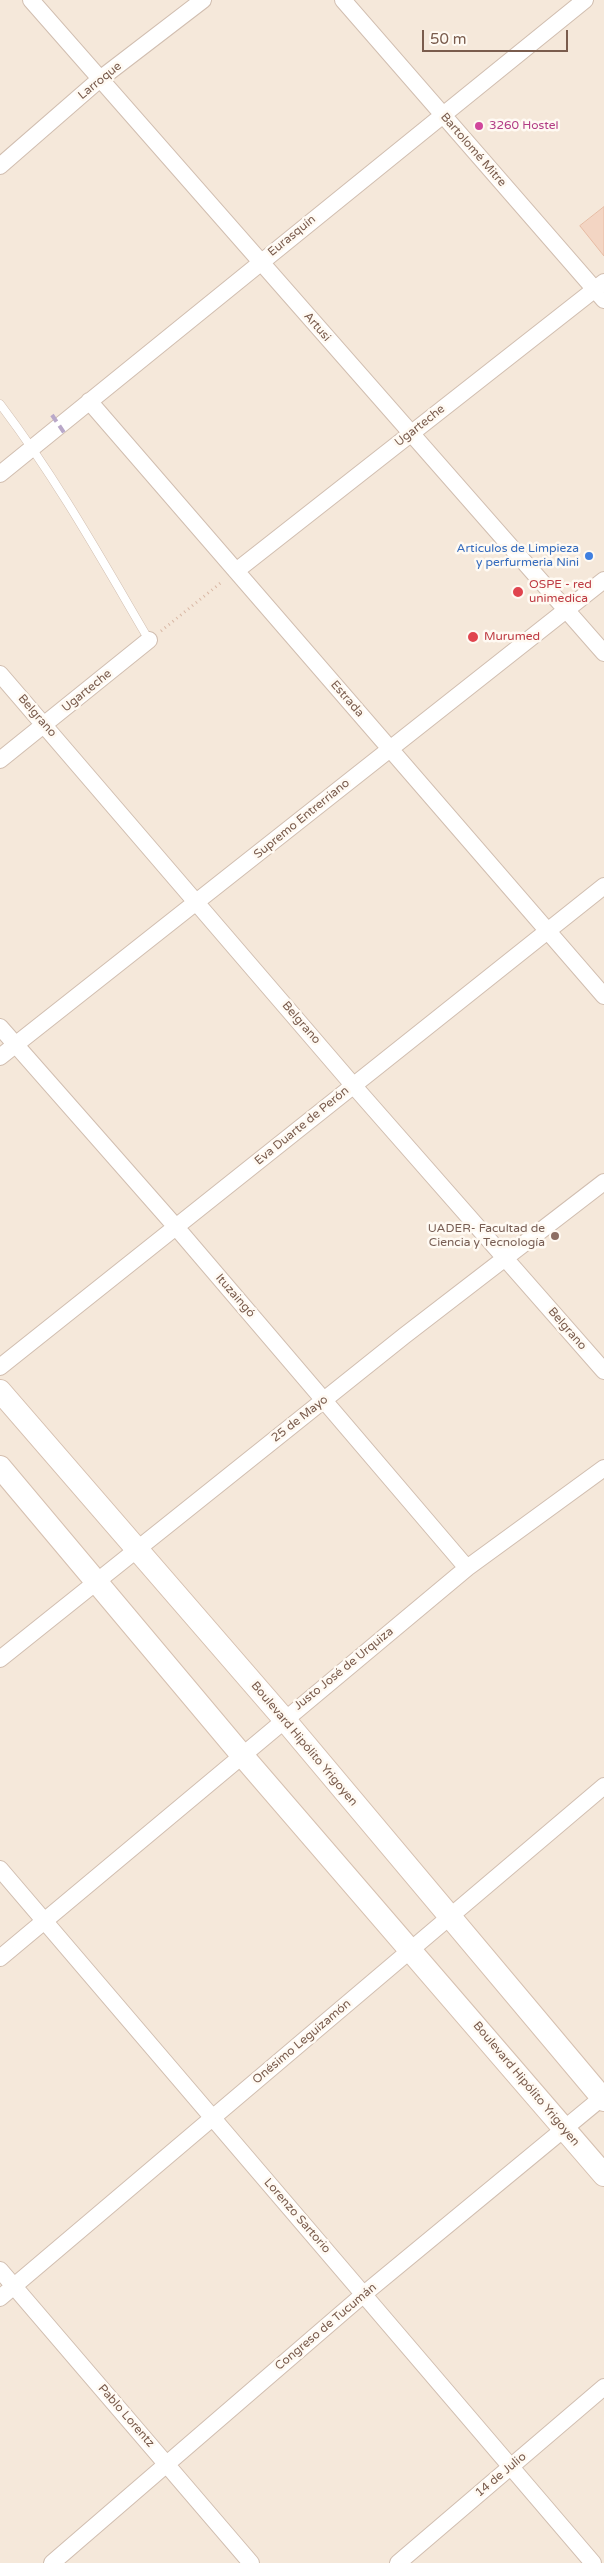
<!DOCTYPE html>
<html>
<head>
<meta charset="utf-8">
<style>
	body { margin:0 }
	#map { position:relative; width:604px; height:2563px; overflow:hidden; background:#fdf6ec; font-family:"Varela Round",sans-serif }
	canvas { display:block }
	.scale { position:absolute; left:422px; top:30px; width:146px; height:22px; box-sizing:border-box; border:2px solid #7a5c4d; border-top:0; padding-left:6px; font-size:15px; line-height:18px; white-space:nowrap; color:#7a5c4d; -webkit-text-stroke:4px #fffaf3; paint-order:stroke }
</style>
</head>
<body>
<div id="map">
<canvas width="604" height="2563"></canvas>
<div class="scale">50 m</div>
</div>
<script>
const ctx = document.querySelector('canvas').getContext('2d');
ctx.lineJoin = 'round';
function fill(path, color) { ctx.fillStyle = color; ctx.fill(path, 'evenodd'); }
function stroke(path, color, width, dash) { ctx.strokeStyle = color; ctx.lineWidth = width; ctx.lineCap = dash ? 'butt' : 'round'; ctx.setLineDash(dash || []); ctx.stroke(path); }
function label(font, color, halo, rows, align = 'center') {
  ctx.font = font + ' "Varela Round",sans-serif'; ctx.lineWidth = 5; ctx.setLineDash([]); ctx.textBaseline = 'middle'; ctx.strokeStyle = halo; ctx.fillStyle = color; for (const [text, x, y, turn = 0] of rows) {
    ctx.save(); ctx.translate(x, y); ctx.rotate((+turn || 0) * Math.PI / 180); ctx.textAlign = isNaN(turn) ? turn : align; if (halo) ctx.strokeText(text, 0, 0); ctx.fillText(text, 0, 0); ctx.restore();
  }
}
fill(new Path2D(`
	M0 0H604V2563H0Z`), '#f5e8da');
const building = new Path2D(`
	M604 207V256L580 226Z`);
fill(building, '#f3d5c3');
stroke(building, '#e6bba3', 1);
const service = new Path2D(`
	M0 404C57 479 102 560 149 640`);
const minor = new Path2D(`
	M31 0 604 653
	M343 0 604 300
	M0 166 100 79 203 0
	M89 401 604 996
	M0 474 585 0
	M236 571 604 282
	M0 674 353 1085 604 1371
	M0 760 149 640
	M0 1027 176 1227 467 1568
	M0 1057 604 580
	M0 1367 604 886
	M0 1659 404 1336 604 1182
	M0 1869 593 2563
	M0 1958 467 1568 604 1468
	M0 2270 251 2563
	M0 2298 604 1786
	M52 2563 364 2294 604 2096
	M398 2563 604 2387`);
const secondary = new Path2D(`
	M0 1391 284 1719 604 2100
	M0 1467 241 1754 604 2175`);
stroke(service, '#d1beb0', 9);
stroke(minor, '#d1beb0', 18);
stroke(secondary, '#d6c0b0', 24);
stroke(new Path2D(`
	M161 631 223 581`), '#d9b8a5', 3, [1, 4]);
stroke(service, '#fff', 8);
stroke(minor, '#fff', 16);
stroke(secondary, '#fff', 22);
stroke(new Path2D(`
	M52 415 65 434`), '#b9a8c9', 4, [8, 5]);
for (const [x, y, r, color] of [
	[479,126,5,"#d1479c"],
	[589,556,5,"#3f7fe0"],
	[518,592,6,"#e0444e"],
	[473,637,6,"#e0444e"],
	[555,1236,5,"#8d6e63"]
]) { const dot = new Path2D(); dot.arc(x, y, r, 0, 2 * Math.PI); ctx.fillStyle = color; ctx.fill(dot); stroke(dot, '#fffaf3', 2); }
label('12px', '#7a5c4d', '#fffaf3', [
	["Larroque",100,81,-39],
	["Bartolomé Mitre",473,150,49],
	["Eurasquín",292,236,-39],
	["Artusi",317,327,49],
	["Ugarteche",420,426,-38],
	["Ugarteche",87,691,-39],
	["Estrada",347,699,49],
	["Belgrano",37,716,49],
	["Supremo Entrerriano",302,819,-39],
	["Belgrano",301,1023,49],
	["Eva Duarte de Perón",302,1126,-39],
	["Ituzaingó",235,1296,49],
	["Belgrano",567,1329,49],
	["25 de Mayo",300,1419,-38],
	["Justo José de Urquiza",344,1669,-39],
	["Boulevard Hipólito Yrigoyen",304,1744,50],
	["Onésimo Leguizamón",302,2042,-40],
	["Boulevard Hipólito Yrigoyen",526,2084,50],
	["Lorenzo Sartorio",297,2216,49],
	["Congreso de Tucumán",326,2327,-40],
	["Pablo Lorentz",126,2416,49],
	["14 de Julio",501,2475,-40]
]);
label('12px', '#b23c85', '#fffaf3', [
	["3260 Hostel",489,126]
], 'left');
label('12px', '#366cbe', '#fffaf3', [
	["Articulos de Limpieza",579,549],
	["y perfurmeria Nini",579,563]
], 'right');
label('12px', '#be3a42', '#fffaf3', [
	["OSPE - red",529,585],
	["unimedica",529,599],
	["Murumed",484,637]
], 'left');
label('12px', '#785e54', '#fffaf3', [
	["UADER- Facultad de",545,1229],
	["Ciencia y Tecnología",545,1243]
], 'right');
</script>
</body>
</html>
